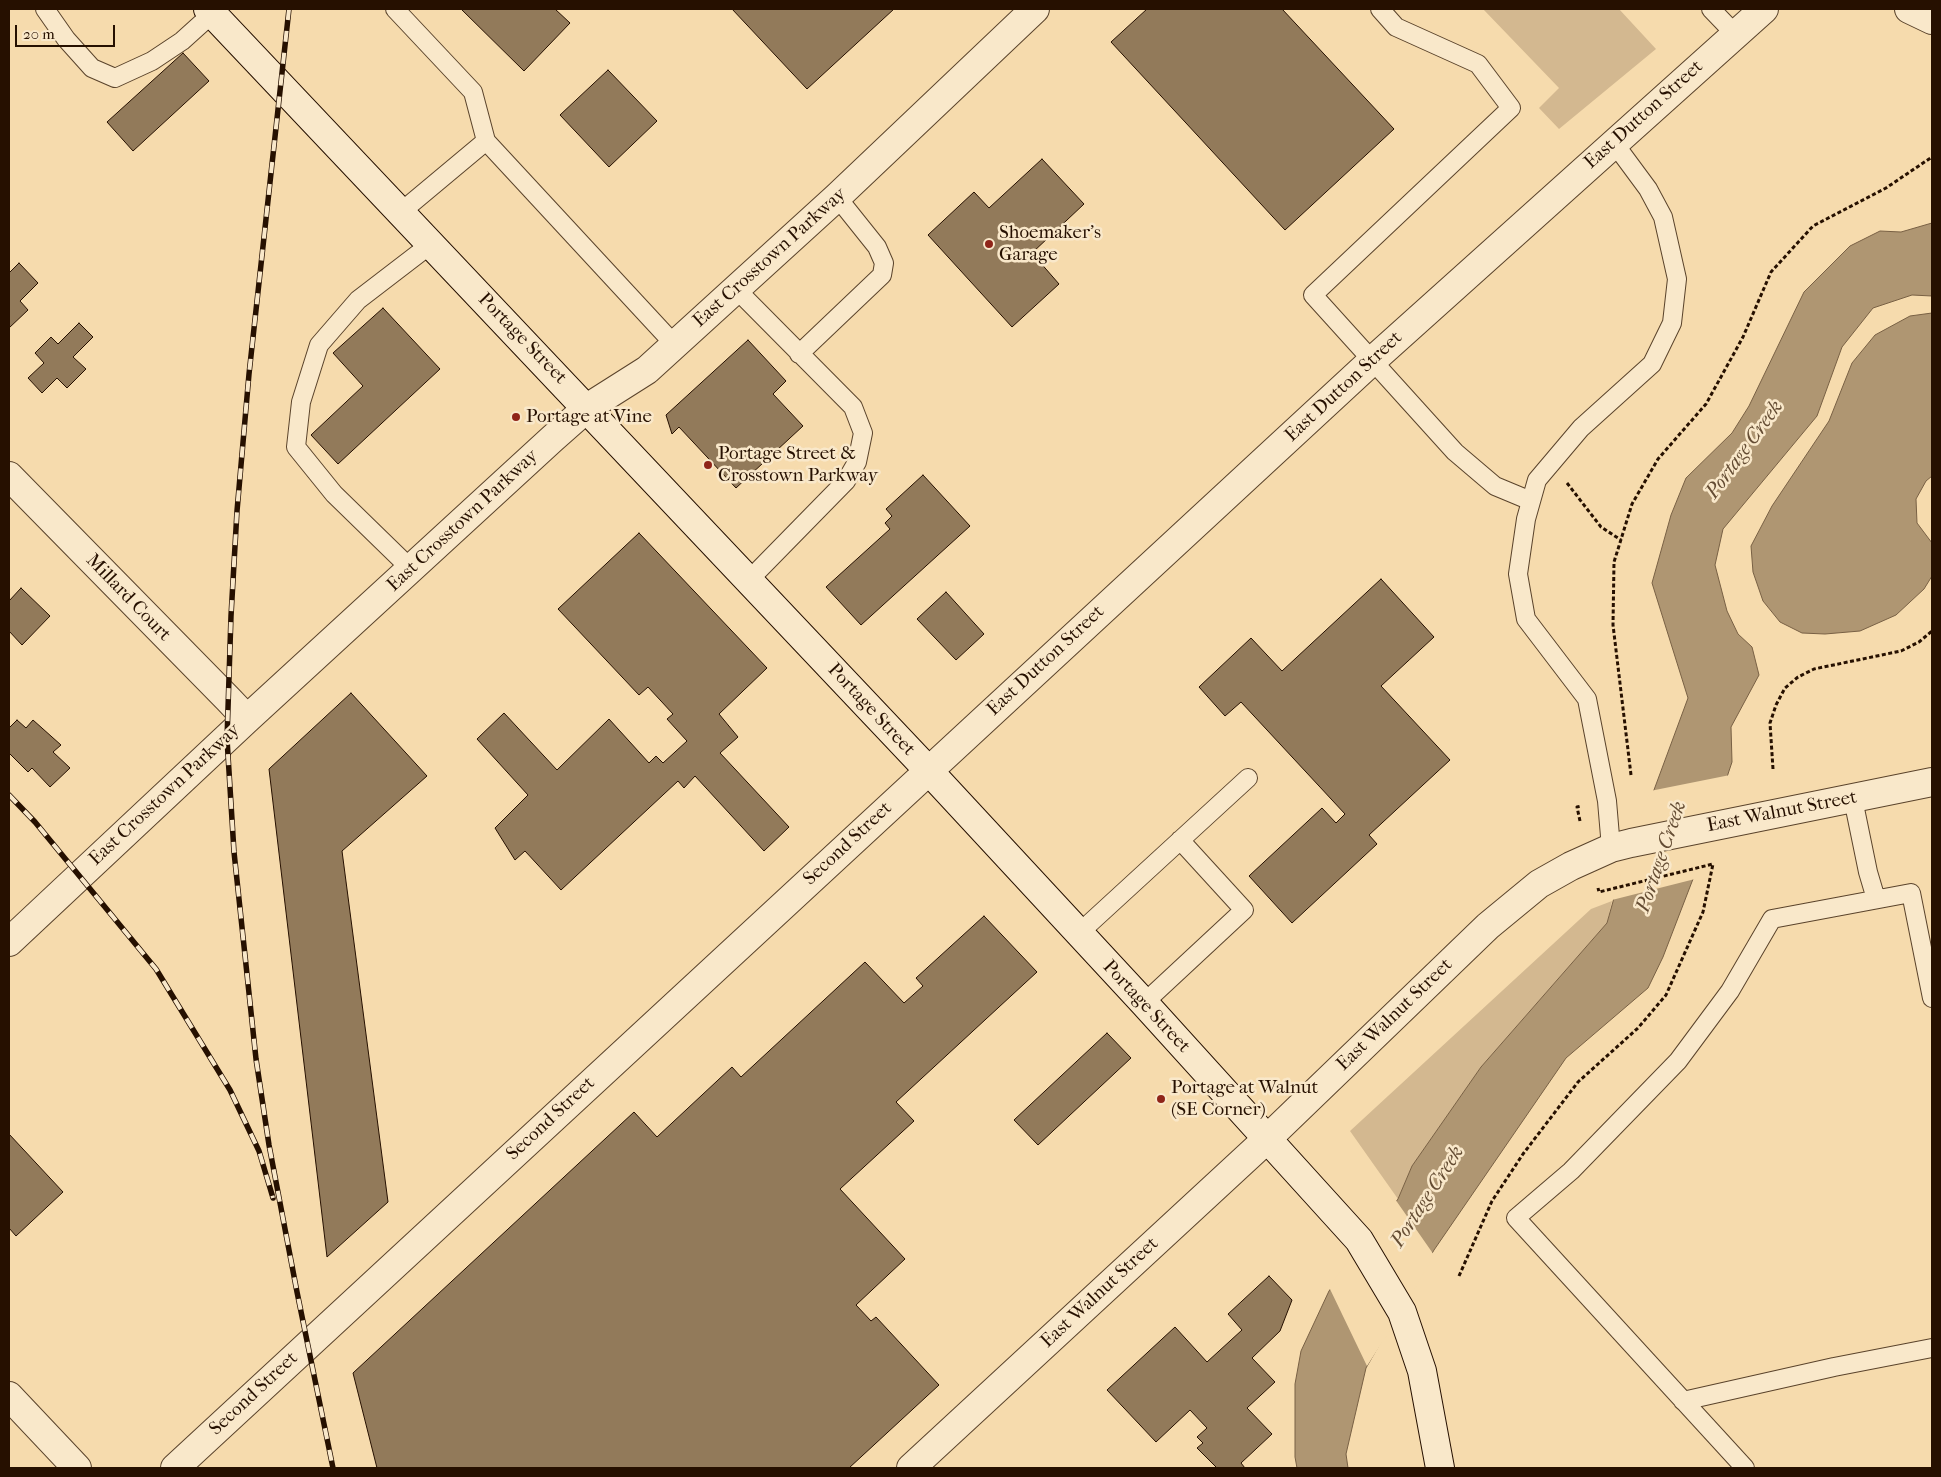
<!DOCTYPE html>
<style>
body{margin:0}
#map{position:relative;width:1941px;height:1477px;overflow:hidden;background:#f6dbad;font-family:"IM FELL French Canon",serif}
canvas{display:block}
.frame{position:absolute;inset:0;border:10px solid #261000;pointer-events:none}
.scale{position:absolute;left:15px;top:25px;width:100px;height:22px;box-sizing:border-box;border:2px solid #261000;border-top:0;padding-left:6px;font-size:15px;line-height:18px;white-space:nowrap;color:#261000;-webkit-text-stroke:4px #f9e8ca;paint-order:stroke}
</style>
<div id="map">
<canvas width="1941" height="1477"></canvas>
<div class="frame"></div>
<div class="scale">20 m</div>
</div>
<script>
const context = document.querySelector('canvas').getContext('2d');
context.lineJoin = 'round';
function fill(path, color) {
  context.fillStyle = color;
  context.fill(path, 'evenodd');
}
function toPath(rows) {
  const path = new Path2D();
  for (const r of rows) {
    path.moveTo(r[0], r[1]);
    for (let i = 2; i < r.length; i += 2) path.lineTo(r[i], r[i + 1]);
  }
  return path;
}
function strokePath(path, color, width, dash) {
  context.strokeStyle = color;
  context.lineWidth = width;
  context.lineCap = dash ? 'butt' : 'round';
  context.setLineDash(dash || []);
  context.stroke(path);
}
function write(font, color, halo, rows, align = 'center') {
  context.font = font + ' "IM FELL French Canon",serif';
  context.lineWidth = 5;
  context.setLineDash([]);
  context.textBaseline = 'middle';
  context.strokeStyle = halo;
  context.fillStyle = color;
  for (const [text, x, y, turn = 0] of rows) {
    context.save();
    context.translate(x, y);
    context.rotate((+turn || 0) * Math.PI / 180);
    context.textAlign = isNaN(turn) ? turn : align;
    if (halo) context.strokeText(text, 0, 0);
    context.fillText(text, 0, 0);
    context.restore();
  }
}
const green = toPath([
 [1483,9,1619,9,1656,49,1559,129,1539,108,1559,88],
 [1612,901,1607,923,1481,1067,1412,1166,1398,1199,1350,1131,1591,909]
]);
const water = toPath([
 [1932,223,1932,296,1912,295,1873,308,1842,347,1817,416,1723,529,1715,565,1727,611,1738,634,1752,647,1759,675,1731,727,1732,762,1693,879,1663,957,1648,988,1566,1058,1434,1250,1366,1368,1346,1454,1348,1468,1297,1468,1295,1457,1295,1384,1301,1351,1329,1291,1398,1199,1412,1166,1481,1067,1607,923,1614,898,1688,698,1652,583,1671,515,1686,478,1732,433,1749,406,1804,292,1850,246,1880,231,1901,232,1932,223],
 [1932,313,1932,476,1926,481,1916,499,1917,523,1932,543,1932,576,1924,589,1896,615,1860,631,1825,634,1802,633,1780,622,1763,601,1753,572,1751,546,1772,506,1829,421,1852,363,1875,335,1910,316,1932,313]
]);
const pier = toPath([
 [1730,775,1695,879,1612,900,1650,791],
 [1395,1199,1434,1255,1399,1316,1367,1366,1329,1287]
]);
const building = toPath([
 [461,9,555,9,570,23,524,71,461,9],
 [732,9,894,9,807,89,732,9],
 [1147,9,1282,9,1394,129,1285,230,1111,42,1147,9],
 [183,53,209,81,133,151,107,122,183,53],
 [608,70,657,121,609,167,560,115,608,70],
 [1042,159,1084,204,1032,253,1059,284,1012,327,928,235,974,192,989,208,1042,159],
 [19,263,38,283,20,301,28,310,9,328,9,273,19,263],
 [383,308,440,369,338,464,311,435,363,386,333,353,383,308],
 [79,323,93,337,73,357,86,369,67,388,57,378,42,393,28,378,44,363,35,353,51,337,58,344,79,323],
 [748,340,786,381,773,394,803,426,736,488,679,427,672,434,666,415,748,340],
 [923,475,970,526,861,625,826,587,890,529,885,523,892,516,886,509,923,475],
 [639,533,767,668,719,714,738,737,720,753,789,827,764,851,695,776,684,788,678,781,561,890,525,851,515,860,495,828,528,795,477,739,504,713,557,770,609,719,649,763,656,756,663,763,687,741,667,719,673,714,648,687,639,695,558,609,639,533],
 [1381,579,1434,637,1381,686,1450,760,1369,835,1377,844,1292,923,1249,876,1322,808,1336,823,1345,814,1241,702,1225,716,1199,687,1251,638,1282,671,1381,579],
 [21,588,50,616,22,645,9,631,9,601,21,588],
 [946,592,984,634,956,660,917,619,946,592],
 [351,693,427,776,342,851,388,1202,327,1257,269,769,351,693],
 [17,720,26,728,33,720,61,745,53,752,70,768,50,787,32,768,28,772,9,753,9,728,17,720],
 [984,916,1037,972,896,1102,914,1121,840,1189,905,1259,856,1305,871,1321,876,1317,939,1385,849,1468,377,1468,353,1373,634,1112,657,1137,732,1067,741,1077,865,962,904,1003,923,986,916,978,984,916],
 [1107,1033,1131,1058,1038,1145,1014,1120,1107,1033],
 [9,1134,63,1192,16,1236,9,1228,9,1134],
 [1269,1276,1292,1300,1280,1331,1252,1358,1275,1382,1247,1408,1272,1434,1241,1463,1245,1468,1217,1468,1197,1448,1203,1443,1197,1437,1207,1428,1190,1410,1156,1442,1107,1390,1175,1327,1207,1362,1242,1330,1228,1314,1269,1276]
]);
const path = toPath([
 [1567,483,1601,527,1621,540],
 [1773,769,1770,723,1776,705,1785,688,1798,677,1814,669,1901,651,1919,642,1932,631],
 [1631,775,1613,625,1614,562,1632,504,1658,459,1706,404,1743,337,1771,272,1813,226,1886,188,1932,157],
 [1580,821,1577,807,1581,806],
 [1459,1276,1492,1201,1523,1154,1578,1082,1638,1028,1666,995,1703,912,1713,864,1599,892,1598,888]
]);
const service = toPath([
 [45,9,66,39,92,68,115,78,152,61,182,41,213,13],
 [395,9,473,92,486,141,674,344],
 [1380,9,1396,27,1478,64,1511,108,1313,295,1455,452,1495,486,1531,501],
 [1711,9,1735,34],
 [401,212,486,141],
 [735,288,853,407,863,433,857,462,846,481,749,580],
 [799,354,882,275,884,263,877,247,837,197],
 [411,569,334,494,296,447,301,402,319,345,358,300,431,244],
 [1853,799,1868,872,1876,899],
 [1611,848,1607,801,1587,699,1526,619,1518,574,1526,519,1537,480,1581,428,1652,364,1672,323,1677,279,1663,217,1648,189,1614,143],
 [1078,934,1248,778],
 [1144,1003,1244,910,1180,840],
 [1683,1401,1834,1367,1932,1348],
 [1745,1468,1516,1218,1571,1171,1678,1061,1730,991,1772,919,1911,893,1932,998]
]);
const minor = toPath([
 [1909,9,1932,20],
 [9,476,228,699,247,719],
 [9,942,247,719,552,439,587,408,647,370,837,197,1035,9],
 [9,1396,77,1468],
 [175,1468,1373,360,1764,9],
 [911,1468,1267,1139,1488,926,1539,884,1571,866,1611,848,1631,843,1932,782]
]);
const secondary = toPath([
 [208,9,928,770,1144,1003,1359,1240,1402,1312,1422,1371,1440,1468]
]);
const rail = toPath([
 [289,9,249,374,237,511,231,616,227,739,234,852,256,1059,269,1145,297,1292,333,1468],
 [9,795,35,822,156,969,230,1090,259,1151,273,1198]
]);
const markers = [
 [989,244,5,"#8f2418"],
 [516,417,5,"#8f2418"],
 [708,465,5,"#8f2418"],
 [1161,1099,5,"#8f2418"]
];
const streetNames = [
 ["East Dutton Street",1644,115,-42],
 ["East Crosstown Parkway",770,258,-42],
 ["Portage Street",522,339,46],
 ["East Dutton Street",1344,387,-43],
 ["East Crosstown Parkway",463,521,-43],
 ["Millard Court",128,598,46],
 ["East Dutton Street",1046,661,-43],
 ["Portage Street",871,710,47],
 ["East Crosstown Parkway",165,795,-43],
 ["East Walnut Street",1782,812,-11],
 ["Second Street",848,844,-43],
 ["Portage Street",1146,1007,47],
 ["East Walnut Street",1395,1015,-44],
 ["Second Street",551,1119,-43],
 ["East Walnut Street",1100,1293,-43],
 ["Second Street",254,1394,-43]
];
const poiNames = [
 ["Shoemaker's",999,233],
 ["Garage",999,255],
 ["Portage at Vine",526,417],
 ["Portage Street &",718,454],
 ["Crosstown Parkway",718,476],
 ["Portage at Walnut",1171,1088],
 ["(SE Corner)",1171,1110]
];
const waterNames = [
 ["Portage Creek",1745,450,-54],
 ["Portage Creek",1662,857,-71],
 ["Portage Creek",1428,1197,-57]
];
fill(green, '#d3b890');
fill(water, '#af9672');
strokePath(water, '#786044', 1);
fill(pier, '#f6dbad');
fill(building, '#927a5a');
strokePath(building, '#261000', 1);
strokePath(service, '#5a432b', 20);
strokePath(minor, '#5a432b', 30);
strokePath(secondary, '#261000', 30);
strokePath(path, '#261000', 3, [4, 2.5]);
strokePath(service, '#f9e8ca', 18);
strokePath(minor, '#f9e8ca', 28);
strokePath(secondary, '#f9e8ca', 28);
strokePath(rail, '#261000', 5.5);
strokePath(rail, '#f9e8ca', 4, [11]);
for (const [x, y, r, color] of markers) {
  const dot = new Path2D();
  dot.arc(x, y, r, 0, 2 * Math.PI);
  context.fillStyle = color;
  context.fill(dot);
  strokePath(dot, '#f9e8ca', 2);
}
write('19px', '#261000', '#f9e8ca', streetNames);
write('19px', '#261000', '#f9e8ca', poiNames, 'left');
write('italic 20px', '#644c33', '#f9e8ca', waterNames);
</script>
